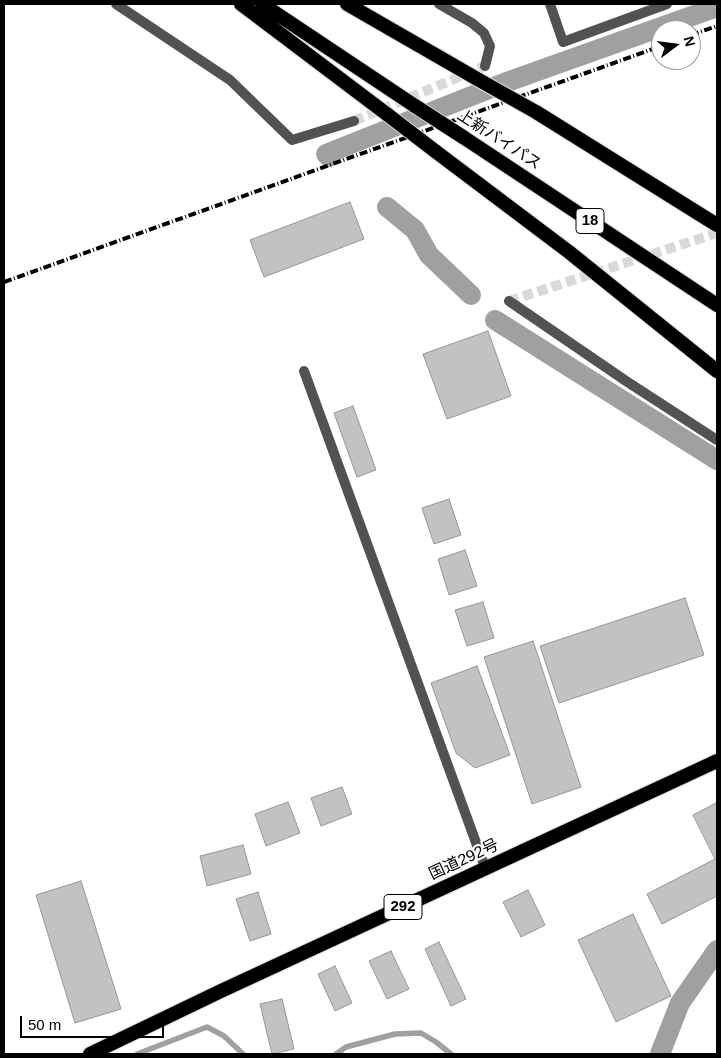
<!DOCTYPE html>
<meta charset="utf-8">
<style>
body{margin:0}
#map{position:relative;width:721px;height:1058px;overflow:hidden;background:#fff;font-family:Helvetica,sans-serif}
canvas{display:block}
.frame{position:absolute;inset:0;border:5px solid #000;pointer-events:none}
.north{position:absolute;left:651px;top:20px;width:50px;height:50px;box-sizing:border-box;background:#fff;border:1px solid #999;border-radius:50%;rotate:75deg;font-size:14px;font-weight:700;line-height:20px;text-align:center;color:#000}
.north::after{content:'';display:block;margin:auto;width:18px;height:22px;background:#000;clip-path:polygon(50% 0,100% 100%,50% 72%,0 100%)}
.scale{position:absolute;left:20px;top:1016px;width:144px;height:22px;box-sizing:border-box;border:2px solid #000;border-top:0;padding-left:6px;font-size:15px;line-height:18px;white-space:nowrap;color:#000;-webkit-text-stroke:4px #fff;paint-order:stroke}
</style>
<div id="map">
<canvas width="721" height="1058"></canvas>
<div class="frame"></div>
<div class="north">N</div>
<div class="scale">50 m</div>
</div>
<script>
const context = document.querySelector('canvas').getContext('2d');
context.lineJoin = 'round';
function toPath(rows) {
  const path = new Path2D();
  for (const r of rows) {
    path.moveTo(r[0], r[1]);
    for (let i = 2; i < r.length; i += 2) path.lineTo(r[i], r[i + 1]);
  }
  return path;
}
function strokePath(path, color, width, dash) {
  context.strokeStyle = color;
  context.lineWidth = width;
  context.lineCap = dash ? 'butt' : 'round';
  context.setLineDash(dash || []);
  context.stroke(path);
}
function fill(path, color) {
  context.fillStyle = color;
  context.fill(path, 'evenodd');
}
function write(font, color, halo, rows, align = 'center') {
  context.font = font + ' Helvetica,"Noto Sans JP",sans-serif';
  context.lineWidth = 4.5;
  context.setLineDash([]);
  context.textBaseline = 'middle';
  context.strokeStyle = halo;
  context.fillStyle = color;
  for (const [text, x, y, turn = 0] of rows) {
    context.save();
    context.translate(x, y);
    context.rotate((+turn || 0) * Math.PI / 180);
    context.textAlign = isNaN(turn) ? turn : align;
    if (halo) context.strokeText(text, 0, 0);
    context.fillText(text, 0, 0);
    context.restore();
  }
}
const stream = toPath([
 [137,1054,207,1027,224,1036,243,1054],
 [336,1054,346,1047,395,1034,421,1033,436,1042,451,1054]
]);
const canal = toPath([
 [329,157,326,154,504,83,717,7],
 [387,207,415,230,429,255,471,295],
 [495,320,717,460],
 [660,1054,680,1003,717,950]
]);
const building = toPath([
 [350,202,364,239,264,277,250,240,350,202],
 [488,331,511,396,447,419,423,354,488,331],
 [353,406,376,470,357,477,334,413,353,406],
 [449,499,461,535,434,544,422,508,449,499],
 [465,550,477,586,449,595,438,559,465,550],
 [685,598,704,655,559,703,540,646,685,598],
 [483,602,494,638,467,646,455,610,483,602],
 [533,641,581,787,532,804,484,657,533,641],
 [477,666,510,755,475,768,456,753,431,683,477,666],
 [342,787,352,814,321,826,311,798,342,787],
 [288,802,300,833,266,846,255,814,288,802],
 [716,803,717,806,717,896,662,924,647,894,715,859,693,815,716,803],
 [243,845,251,874,207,886,200,856,243,845],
 [81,881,121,1009,75,1023,36,895,81,881],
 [528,890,545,925,521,937,503,902,528,890],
 [258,892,271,934,250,941,236,899,258,892],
 [633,914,671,996,616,1022,578,940,633,914],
 [439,942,466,999,451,1006,425,949,439,942],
 [391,951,409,989,387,999,369,961,391,951],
 [335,966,352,1003,335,1011,318,974,335,966],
 [282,999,294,1049,272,1054,260,1004,282,999]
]);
const minorTunnel = toPath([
 [354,121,485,66],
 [509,301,717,233]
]);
const minor = toPath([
 [116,4,230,80,292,140,354,121],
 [439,4,472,23,484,33,490,46,485,66],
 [550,4,563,42,667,4],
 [509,301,626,381,717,440],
 [304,371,486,870]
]);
const trunk = toPath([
 [241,4,388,115],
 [262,4,415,106],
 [347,4,479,80],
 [536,112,717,225],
 [463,137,717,305],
 [435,151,569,252,717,371],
 [90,1054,221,991,717,761]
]);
const rail = toPath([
 [691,35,717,26],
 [4,282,661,46]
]);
const trunkBridge = toPath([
 [479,80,536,112],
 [415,106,463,137],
 [388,115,435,151]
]);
const shields = [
 [590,221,28],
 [403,907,38]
];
const shieldNames = [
 ["18",590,221],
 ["292",403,907]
];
const streetNames = [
 ["上新バイパス",499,140,33],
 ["国道292号",464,860,-25]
];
strokePath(stream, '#a0a0a0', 5.5);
strokePath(canal, '#a0a0a0', 20);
fill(building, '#c2c2c2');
strokePath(building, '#969696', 1);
strokePath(minorTunnel, '#d9d9d9', 10, [10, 5]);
strokePath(trunk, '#dbdbdb', 16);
strokePath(minor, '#525252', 10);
strokePath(trunk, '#000', 14);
strokePath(rail, '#000', 4, [8, 2.5, 1, 2.5]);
strokePath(trunkBridge, '#dbdbdb', 16, []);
strokePath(trunkBridge, '#000', 14);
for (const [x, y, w] of shields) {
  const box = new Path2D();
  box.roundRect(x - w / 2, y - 12.5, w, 25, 4);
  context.fillStyle = '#fff';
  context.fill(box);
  strokePath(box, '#000', 1);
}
write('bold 15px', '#000', null, shieldNames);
write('16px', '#000', '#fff', streetNames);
</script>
